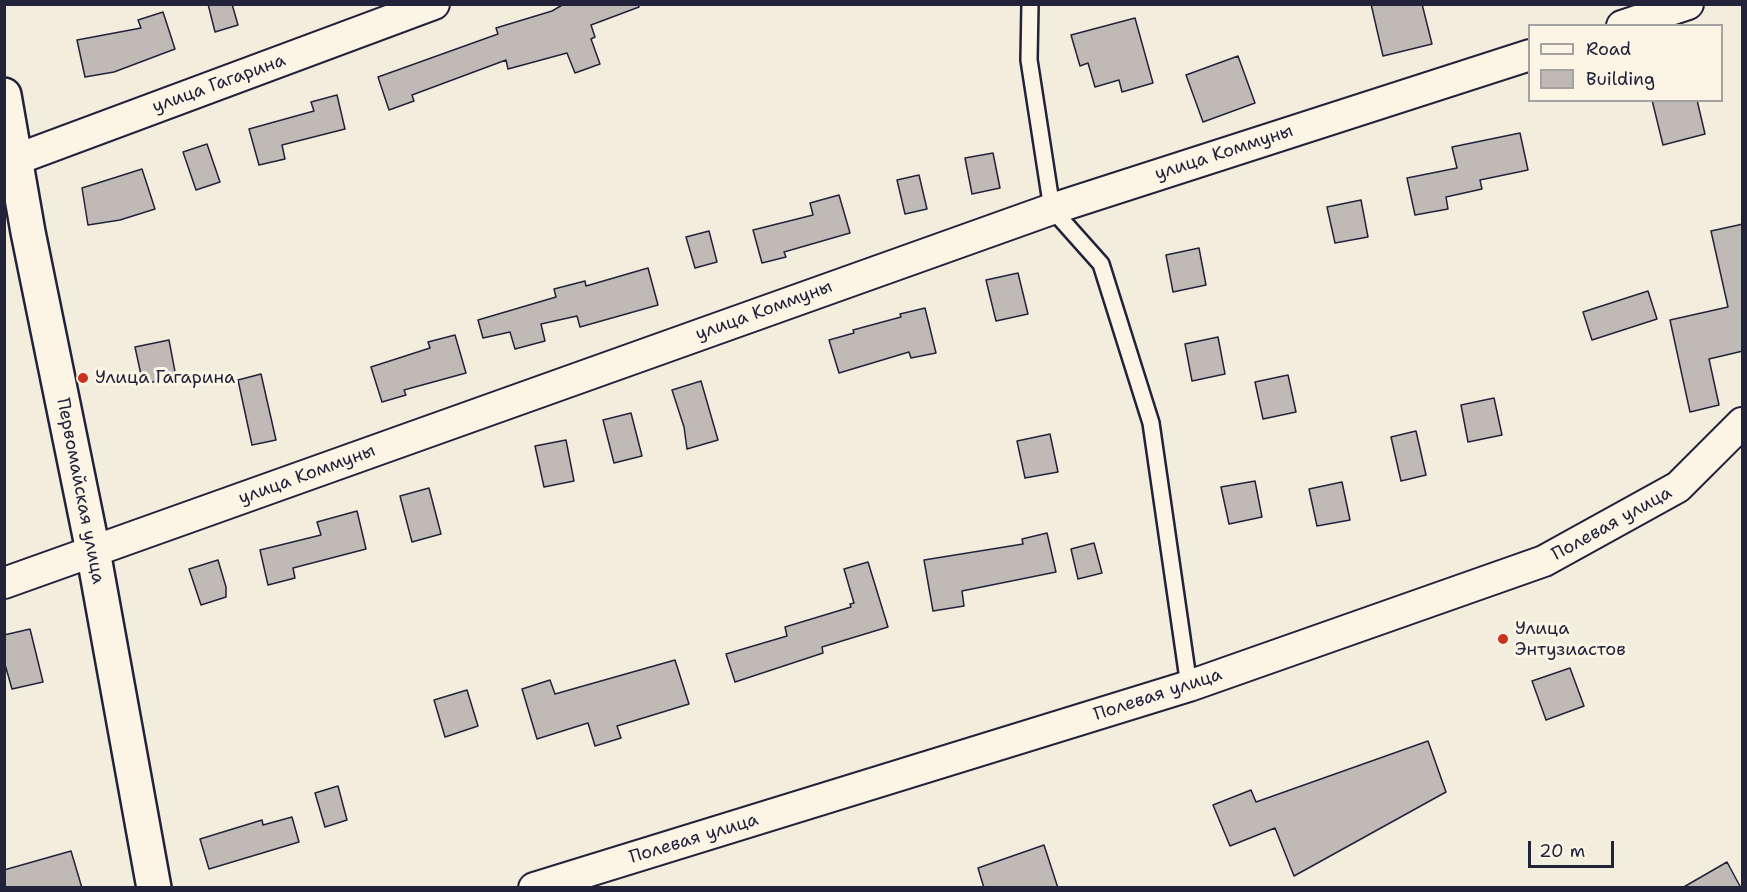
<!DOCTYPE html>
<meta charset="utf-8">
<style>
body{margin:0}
#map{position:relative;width:1747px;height:892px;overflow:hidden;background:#f3edde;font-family:"Shantell Sans",sans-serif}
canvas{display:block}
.frame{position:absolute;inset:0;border:6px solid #22223b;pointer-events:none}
.legend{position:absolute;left:1528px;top:24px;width:195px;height:78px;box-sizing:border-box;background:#fcf5e5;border:2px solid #a5a1a1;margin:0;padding:8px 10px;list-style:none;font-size:18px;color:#22223b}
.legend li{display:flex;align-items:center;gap:12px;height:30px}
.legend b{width:30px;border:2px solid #a5a1a1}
.scale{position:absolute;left:1528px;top:841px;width:86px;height:27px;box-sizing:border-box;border:3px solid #22223b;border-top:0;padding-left:8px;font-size:18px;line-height:21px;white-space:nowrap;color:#22223b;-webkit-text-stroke:4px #fcf5e5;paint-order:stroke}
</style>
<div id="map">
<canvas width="1747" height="892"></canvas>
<div class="frame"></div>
<ul class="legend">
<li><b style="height:8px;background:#fcf5e5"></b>Road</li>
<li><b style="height:16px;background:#bfbab6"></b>Building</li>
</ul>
<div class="scale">20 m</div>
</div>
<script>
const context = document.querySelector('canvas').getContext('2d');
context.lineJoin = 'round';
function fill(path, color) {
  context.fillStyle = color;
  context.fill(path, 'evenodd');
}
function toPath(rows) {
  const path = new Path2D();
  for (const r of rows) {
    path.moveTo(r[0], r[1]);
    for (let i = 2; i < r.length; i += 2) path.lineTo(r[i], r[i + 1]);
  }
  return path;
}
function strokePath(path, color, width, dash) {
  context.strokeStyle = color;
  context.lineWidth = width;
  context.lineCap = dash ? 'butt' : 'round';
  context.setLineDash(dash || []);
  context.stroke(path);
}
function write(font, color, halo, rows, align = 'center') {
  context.font = font + ' "Shantell Sans",sans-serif';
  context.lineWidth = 6;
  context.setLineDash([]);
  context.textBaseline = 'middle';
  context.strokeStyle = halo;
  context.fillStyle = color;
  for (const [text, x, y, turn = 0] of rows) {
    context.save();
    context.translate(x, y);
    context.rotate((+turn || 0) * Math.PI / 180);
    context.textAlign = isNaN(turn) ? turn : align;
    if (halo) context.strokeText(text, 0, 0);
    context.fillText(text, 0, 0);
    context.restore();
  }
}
const building = toPath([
 [208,4,232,4,238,25,215,32,208,4],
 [564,4,638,4,639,7,591,25,595,37,591,39,600,64,575,73,567,53,508,69,506,60,412,95,414,101,389,110,378,77,498,34,496,28,552,11,564,4],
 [1371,4,1422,4,1432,44,1383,56,1371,4],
 [163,12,175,49,114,72,85,77,77,40,141,28,138,20,163,12],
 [1135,18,1153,83,1122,92,1119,80,1095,87,1088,63,1080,66,1071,35,1135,18],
 [1238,56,1255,103,1203,122,1186,75,1238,56],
 [337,95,345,129,282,145,285,159,259,165,249,129,314,111,311,102,337,95],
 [1652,100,1697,100,1705,134,1663,145,1652,100],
 [1520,133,1528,170,1480,180,1482,189,1446,197,1448,209,1415,215,1407,178,1457,168,1452,147,1520,133],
 [207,144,220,182,196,190,183,152,207,144],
 [993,153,1000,188,972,194,965,158,993,153],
 [142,169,155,209,120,220,88,225,82,188,142,169],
 [919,175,927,209,905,214,897,180,919,175],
 [839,195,850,233,784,252,786,257,762,263,753,230,813,215,810,203,839,195],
 [1361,200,1368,237,1335,243,1327,207,1361,200],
 [1743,224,1743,351,1709,359,1719,405,1690,412,1670,320,1728,307,1711,231,1743,224],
 [709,231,717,262,695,268,686,237,709,231],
 [1199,248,1206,285,1173,292,1166,255,1199,248],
 [648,268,658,305,580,327,577,316,541,324,545,341,515,349,510,332,483,338,478,320,556,297,554,289,585,281,586,286,648,268],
 [1018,273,1028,314,996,321,986,280,1018,273],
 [1648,291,1657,319,1592,340,1583,312,1648,291],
 [925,308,936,353,911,358,909,352,839,373,829,340,854,333,853,330,901,317,900,314,925,308],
 [455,335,466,373,404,390,406,395,382,402,371,367,430,348,428,342,455,335],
 [1218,337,1225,374,1192,381,1185,344,1218,337],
 [169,340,176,377,143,384,135,347,169,340],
 [261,374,276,440,252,445,238,380,261,374],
 [1288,375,1296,412,1263,419,1255,382,1288,375],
 [701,381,718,440,687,449,684,427,672,390,701,381],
 [1494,398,1502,435,1468,442,1461,405,1494,398],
 [631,413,642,456,614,463,603,420,631,413],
 [1416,431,1426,475,1401,481,1391,437,1416,431],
 [1050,434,1058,472,1025,478,1017,441,1050,434],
 [566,440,574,481,544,487,535,446,566,440],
 [1255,481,1262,517,1229,524,1221,487,1255,481],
 [1342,482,1350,520,1317,526,1309,489,1342,482],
 [429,488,441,534,412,542,400,496,429,488],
 [357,511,366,549,293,568,295,578,268,585,260,550,321,535,317,522,357,511],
 [1047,533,1056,572,962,591,964,606,933,611,924,560,1023,544,1022,539,1047,533],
 [1094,543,1102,573,1078,579,1071,549,1094,543],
 [218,560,226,587,226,597,201,605,189,569,218,560],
 [868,562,888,627,822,647,823,653,735,682,726,654,787,636,785,627,851,607,850,604,854,603,844,569,868,562],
 [30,629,43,682,12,689,4,661,4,635,30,629],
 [675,660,689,704,617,726,621,738,595,746,588,723,537,739,522,689,550,680,555,694,675,660],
 [1570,668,1584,706,1546,720,1532,681,1570,668],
 [467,690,478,726,445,737,434,700,467,690],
 [1428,741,1446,792,1294,876,1275,828,1230,846,1213,805,1251,790,1256,802,1428,741],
 [338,786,347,820,325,827,315,793,338,786],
 [292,817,299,842,209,869,200,839,262,820,263,825,292,817],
 [1044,845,1058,888,984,888,978,868,1044,845],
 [71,851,82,888,4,888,4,870,71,851],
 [1727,862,1741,888,1682,888,1727,862]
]);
const lane = toPath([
 [1030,4,1029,60,1052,209,1101,264,1151,423,1189,686]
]);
const street = toPath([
 [1622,26,1688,4],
 [4,164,434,4],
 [4,583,1052,209,1530,55],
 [534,888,1189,686,1544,561,1678,487,1742,423]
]);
const secondary = toPath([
 [4,95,28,232,93,551,154,888]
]);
const markers = [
 [83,378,6,"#c8321e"],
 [1503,639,6,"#c8321e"]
];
const streetNames = [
 ["улица Гагарина",219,84,-20],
 ["улица Коммуны",1224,153,-18],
 ["улица Коммуны",764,311,-20],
 ["улица Коммуны",307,475,-20],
 ["Первомайская улица",80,491,79],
 ["Полевая улица",1612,524,-29],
 ["Полевая улица",1158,695,-18],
 ["Полевая улица",694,839,-17]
];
const poiNames = [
 ["Улица Гагарина",95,378],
 ["Улица",1515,629],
 ["Энтузиастов",1515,650]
];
fill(building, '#bfbab6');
strokePath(building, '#22223b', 1.5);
strokePath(lane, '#22223b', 20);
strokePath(street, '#22223b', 34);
strokePath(secondary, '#22223b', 38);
strokePath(lane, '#fcf5e5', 15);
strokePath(street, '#fcf5e5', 30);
strokePath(secondary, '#fcf5e5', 33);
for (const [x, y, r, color] of markers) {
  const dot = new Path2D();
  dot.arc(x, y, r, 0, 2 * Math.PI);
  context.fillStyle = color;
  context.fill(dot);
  strokePath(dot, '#fcf5e5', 2);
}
write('18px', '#22223b', '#fcf5e5', streetNames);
write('18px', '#22223b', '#fcf5e5', poiNames, 'left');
</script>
